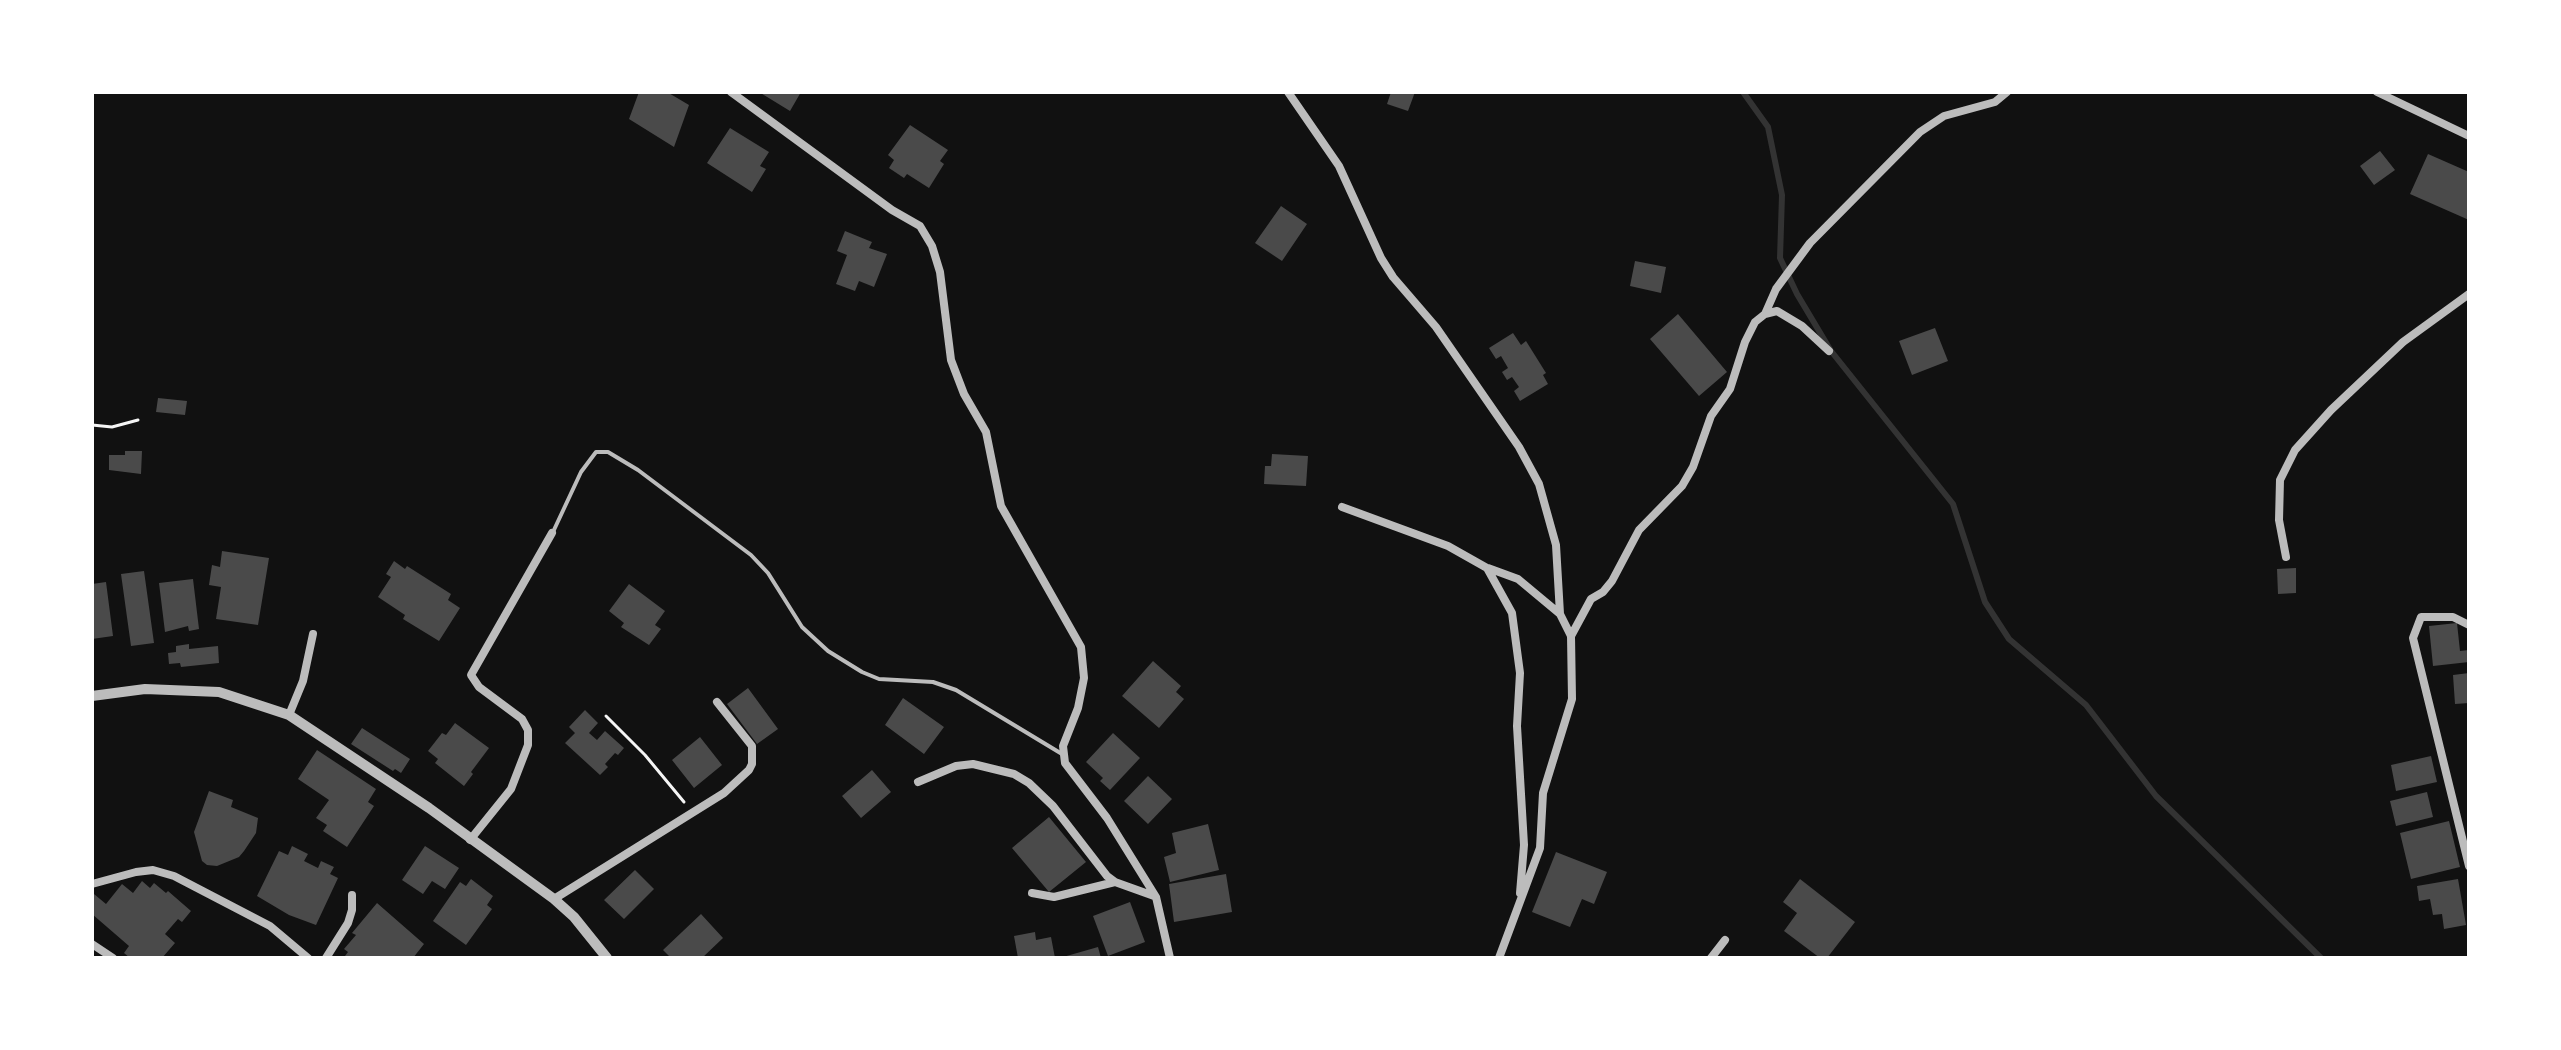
<!DOCTYPE html>
<style>
body{margin:0}
#map{position:relative;width:2561px;height:1050px;overflow:hidden;background:#111;font-family:"Fira Sans Condensed",sans-serif}
canvas{display:block}
.frame{position:absolute;inset:0;border:94px solid #fff;pointer-events:none}
</style>
<div id="map">
<canvas width="2561" height="1050"></canvas>
<div class="frame"></div>
</div>
<script>
const context = document.querySelector('canvas').getContext('2d');
context.lineJoin = 'round';
function toPath(rows) {
  const path = new Path2D();
  for (const r of rows) {
    path.moveTo(r[0], r[1]);
    for (let i = 2; i < r.length; i += 2) path.lineTo(r[i], r[i + 1]);
  }
  return path;
}
function strokePath(path, color, width, dash) {
  context.strokeStyle = color;
  context.lineWidth = width;
  context.lineCap = dash ? 'butt' : 'round';
  context.setLineDash(dash || []);
  context.stroke(path);
}
function fill(path, color) {
  context.fillStyle = color;
  context.fill(path, 'evenodd');
}
const stream = toPath([
 [1743,92,1768,127,1782,195,1780,258,1797,294,1831,351,1953,504,1985,602,2009,639,2086,705,2156,796,2321,958]
]);
const building = toPath([
 [639,92,667,92,689,105,674,147,629,119],
 [759,92,801,92,790,111],
 [1391,92,1415,92,1408,111,1387,104],
 [910,125,948,150,940,161,944,164,929,188,907,174,904,178,889,168,894,160,888,155],
 [730,128,769,152,760,166,766,169,752,192,707,163],
 [2380,151,2395,170,2374,185,2360,166],
 [2428,154,2469,172,2469,220,2410,194],
 [1281,206,1307,224,1282,261,1255,243],
 [845,231,872,242,869,248,887,254,874,287,859,281,855,291,836,284,847,255,837,251],
 [1635,261,1666,267,1661,293,1630,286],
 [1678,314,1727,372,1699,396,1650,339],
 [1935,328,1948,361,1912,375,1899,341],
 [1513,333,1521,345,1526,341,1546,373,1543,375,1548,384,1520,401,1514,391,1519,387,1512,377,1507,380,1502,372,1508,368,1501,356,1496,359,1489,348],
 [158,398,187,401,185,415,156,412],
 [125,451,142,451,141,474,109,470,109,455,125,455],
 [1272,454,1308,456,1306,486,1264,484,1265,466,1271,466],
 [222,551,269,558,258,625,216,619,221,587,209,585,212,565,220,567],
 [394,561,405,569,407,566,451,594,448,600,460,608,439,641,403,619,405,615,378,597,391,577,386,574],
 [2296,568,2296,593,2278,594,2277,569],
 [144,571,154,643,131,646,121,574],
 [193,579,199,629,189,631,188,626,165,632,159,583],
 [106,582,113,636,92,639,92,584],
 [629,584,665,611,655,625,661,629,649,645,621,627,624,623,609,611],
 [2457,623,2460,651,2469,650,2469,662,2433,666,2429,626],
 [189,644,189,649,218,646,219,663,181,667,180,663,169,664,168,653,176,652,176,646],
 [1153,661,1181,686,1176,692,1184,699,1159,728,1122,696],
 [2469,673,2469,703,2455,704,2453,675],
 [748,688,778,729,757,744,727,704],
 [903,698,944,727,924,754,885,725],
 [585,710,598,723,589,733,597,740,605,731,624,748,618,755,615,753,605,764,608,767,600,775,565,743,575,733,569,727],
 [455,723,489,748,471,772,473,774,464,786,435,763,438,759,428,751,442,733,446,735],
 [362,728,410,759,401,773,395,769,393,771,351,744],
 [1113,733,1140,758,1110,790,1100,781,1103,778,1086,762],
 [700,737,722,765,694,788,672,760],
 [317,750,376,789,368,802,374,806,347,847,323,831,327,825,316,818,329,800,298,779],
 [2431,756,2437,782,2396,791,2391,765],
 [872,770,891,792,861,818,842,796],
 [1148,776,1172,799,1148,824,1124,801],
 [209,791,233,800,231,807,258,818,256,833,244,851,239,857,217,866,207,865,202,861,194,832],
 [2427,792,2433,817,2396,826,2390,801],
 [1049,817,1086,862,1049,892,1012,848],
 [2449,821,2460,867,2411,879,2400,833],
 [1208,824,1219,870,1170,882,1164,857,1176,853,1172,833],
 [292,846,308,854,304,861,318,868,321,861,334,867,330,874,338,878,316,925,289,915,257,896,279,851,288,855],
 [425,846,459,868,445,889,432,881,423,894,402,880],
 [1556,852,1607,872,1594,904,1582,899,1570,927,1532,912],
 [635,870,654,889,624,919,604,900],
 [1226,874,1232,912,1174,922,1169,884],
 [471,879,493,896,487,905,492,909,466,945,433,921,460,882,466,886],
 [1800,879,1855,922,1827,958,1820,958,1784,931,1797,913,1783,902],
 [2458,879,2466,925,2444,929,2442,914,2433,915,2430,899,2419,901,2417,886],
 [142,881,150,888,154,883,166,893,168,891,191,911,182,922,178,919,165,934,175,943,162,958,130,958,124,953,129,946,92,914,94,894,106,904,122,884,133,893],
 [1130,902,1145,942,1108,956,1093,916],
 [377,903,424,944,413,958,345,956,348,952,344,949,356,935,352,933],
 [701,914,723,938,702,958,671,958,663,950],
 [1035,932,1036,940,1051,937,1055,958,1018,958,1014,936],
 [1098,947,1101,958,1063,958,1063,957]
]);
const path = toPath([
 [92,425,112,427,138,420],
 [92,466,92,465],
 [606,716,645,755,684,802]
]);
const service = toPath([
 [553,532,581,472,596,452,608,452,638,470,751,555,768,573,802,627,828,651,862,672,879,679,933,682,956,690,1062,754]
]);
const minor = toPath([
 [731,92,892,210,920,226,932,246,940,272,951,360,964,394,986,432,1001,506,1081,647,1084,678,1078,708,1063,746,1065,763,1107,818,1156,897,1170,958],
 [1288,92,1339,166,1381,258,1393,277,1436,327,1519,447,1539,484,1556,545,1560,614,1571,636,1572,699,1543,793,1540,848,1499,958],
 [2377,92,2469,136],
 [1765,314,1776,289,1810,243,1920,132,1944,116,1995,102,2007,92],
 [1342,507,1448,546,1487,568,1512,613,1520,673,1517,726,1524,845,1520,893],
 [2286,557,2279,520,2280,480,2295,450,2331,410,2403,342,2469,294],
 [1488,568,1518,579,1560,614],
 [2469,625,2453,617,2421,617,2413,638,2469,866],
 [1571,636,1591,599,1603,592,1612,581,1639,530,1682,486,1693,467,1711,416,1730,389,1745,342,1755,322,1765,314,1777,311,1802,326,1829,351],
 [289,715,303,681,313,634],
 [918,782,956,766,973,764,1014,774,1029,783,1053,806,1107,876,1115,882,1154,896],
 [470,840,511,789,528,745,528,730,522,719,479,687,471,675,552,533],
 [92,884,136,872,153,870,174,876,270,926,308,958],
 [1032,893,1054,897,1115,882],
 [554,899,724,793,749,770,752,764,752,746,717,702],
 [92,944,113,958],
 [326,958,348,923,352,910,352,895],
 [1711,958,1725,940]
]);
const tertiary = toPath([
 [92,696,145,689,219,692,289,715,429,808,554,899,574,917,607,958]
]);
strokePath(stream, '#333', 6);
fill(building, '#4a4a4a');
strokePath(path, '#f5f5f5', 3);
strokePath(service, '#bcbcbc', 4);
strokePath(minor, '#bcbcbc', 8);
strokePath(tertiary, '#bcbcbc', 10);
</script>
